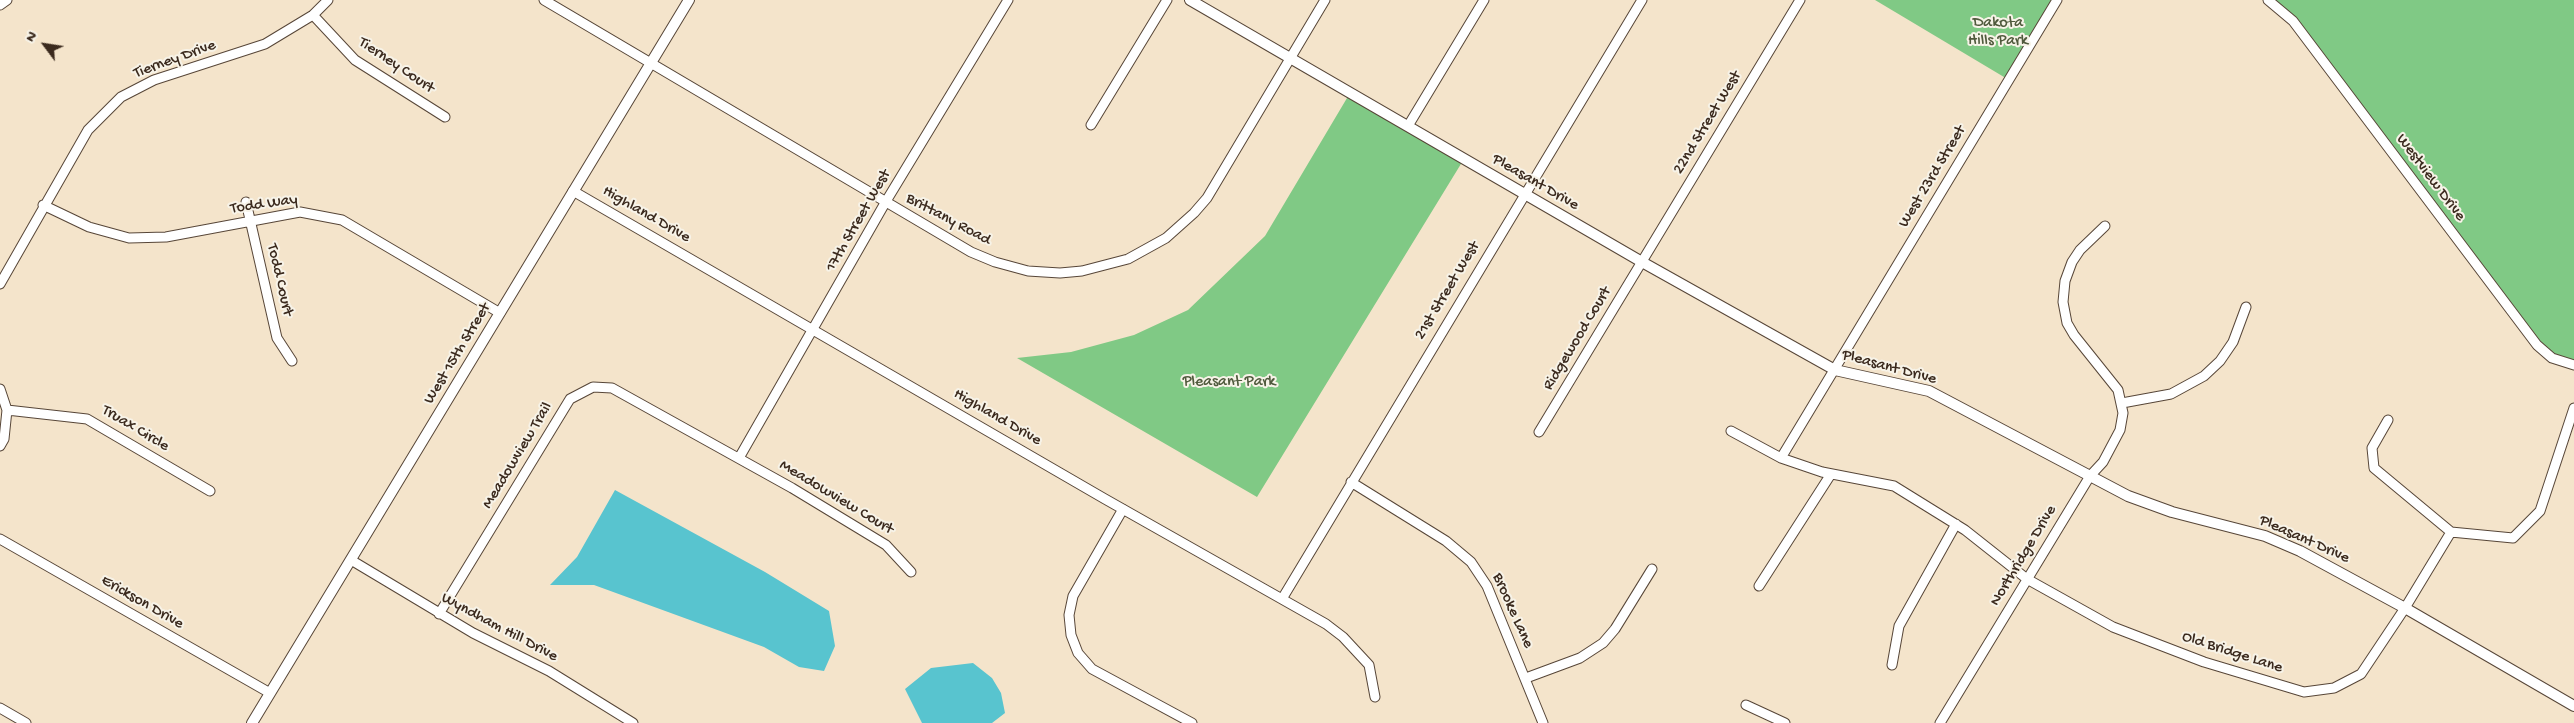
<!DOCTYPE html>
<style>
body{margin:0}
#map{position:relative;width:2574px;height:723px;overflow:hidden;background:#f4e4cb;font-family:"Gochi Hand",sans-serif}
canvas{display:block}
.north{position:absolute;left:20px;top:20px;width:50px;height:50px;-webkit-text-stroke:4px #f7f3e8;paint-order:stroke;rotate:301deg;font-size:14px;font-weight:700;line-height:20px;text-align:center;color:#3b2a1e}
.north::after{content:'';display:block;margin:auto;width:18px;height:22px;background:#3b2a1e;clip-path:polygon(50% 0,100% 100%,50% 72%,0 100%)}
</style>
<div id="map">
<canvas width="2574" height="723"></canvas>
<div class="north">N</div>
</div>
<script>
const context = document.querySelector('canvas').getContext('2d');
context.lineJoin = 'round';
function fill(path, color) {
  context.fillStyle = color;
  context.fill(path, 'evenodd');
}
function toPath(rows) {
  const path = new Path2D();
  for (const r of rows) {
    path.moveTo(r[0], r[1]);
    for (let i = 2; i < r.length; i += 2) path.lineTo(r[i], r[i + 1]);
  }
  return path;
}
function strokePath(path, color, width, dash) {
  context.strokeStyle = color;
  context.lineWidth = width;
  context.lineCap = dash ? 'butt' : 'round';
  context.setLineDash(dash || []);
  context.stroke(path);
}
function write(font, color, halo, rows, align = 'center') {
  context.font = font + ' "Gochi Hand",sans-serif';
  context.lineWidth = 4;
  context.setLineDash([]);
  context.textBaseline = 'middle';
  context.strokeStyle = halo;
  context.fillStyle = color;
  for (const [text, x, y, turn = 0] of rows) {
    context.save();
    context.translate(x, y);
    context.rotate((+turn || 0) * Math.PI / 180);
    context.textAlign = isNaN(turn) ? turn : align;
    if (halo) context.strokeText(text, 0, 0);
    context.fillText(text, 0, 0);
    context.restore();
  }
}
const green = toPath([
 [1875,0,2057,0,2009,80],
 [2268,0,2574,0,2574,365,2537,345,2293,21],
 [1350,93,1464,159,1257,497,1017,358,1071,352,1134,335,1188,310,1265,236]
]);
const water = toPath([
 [615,490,765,572,829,611,835,646,824,671,799,667,764,647,594,585,550,585,577,557],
 [973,663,992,678,1001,693,1005,713,992,723,922,723,905,689,931,668]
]);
const minor = toPath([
 [544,0,971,252,995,262,1028,271,1060,273,1082,271,1128,259,1166,238,1194,213,1207,198,1325,0],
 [2057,0,1781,458,1822,472,1894,486,1965,530,2027,579,2113,627,2204,662,2304,692,2334,688,2361,674,2405,608,2451,532,2513,538,2540,511,2574,408],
 [2268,0,2293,21,2537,345,2552,358,2574,365],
 [0,5,7,0],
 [313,15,355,60,445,117],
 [1091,125,1167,0],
 [1408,126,1484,0],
 [573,191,1105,499,1326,624,1343,637,1369,665,1375,697],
 [246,202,277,338,292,361],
 [43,205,89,227,129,238,166,237,300,212,342,220,500,313],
 [0,284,88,130,121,97,154,80,265,44,313,15,328,0],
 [0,389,7,410,4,439,0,446],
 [2122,403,2171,394,2204,376,2220,361,2233,342,2246,307],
 [7,410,87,419,210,491],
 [2388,420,2372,448,2374,468,2451,532],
 [1731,431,1781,458],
 [1539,432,1800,0],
 [739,458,885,203,1008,0],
 [1351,482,1446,541,1471,562,1487,586,1543,723],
 [1123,509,1073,596,1069,615,1071,635,1078,653,1092,669,1192,723],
 [0,539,270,693],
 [351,560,473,633,549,671,633,723],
 [1759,586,1831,474],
 [1282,599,1642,0],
 [439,614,570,399,593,387,612,388,792,488,886,545,911,572],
 [1892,665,1899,626,1956,524],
 [1526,678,1580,658,1603,643,1615,629,1652,569],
 [1746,705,1785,723],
 [0,708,26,723],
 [1940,723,2090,476,2103,462,2120,430,2123,413,2118,390,2074,335,2067,323,2063,302,2065,281,2072,262,2080,250,2105,226]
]);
const tertiary = toPath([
 [1190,0,1642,262,1835,370,1929,391,2128,496,2172,512,2265,536,2300,551,2405,608,2574,706],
 [252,723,689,0]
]);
const parkNames = [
 ["Dakota",1998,24],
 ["Hills Park",1998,42],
 ["Pleasant Park",1229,383]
];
const streetNames = [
 ["Tierney Drive",175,60,-20],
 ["Tierney Court",396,66,34],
 ["22nd Street West",1708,123,-59],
 ["West 23rd Street",1933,177,-59],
 ["Westview Drive",2430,178,53],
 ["Pleasant Drive",1535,183,30],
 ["Todd Way",264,205,-8],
 ["Highland Drive",646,215,30],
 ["Brittany Road",948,220,28],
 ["17th Street West",859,221,-60],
 ["Todd Court",279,280,77],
 ["21st Street West",1448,291,-59],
 ["Ridgewood Court",1578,339,-59],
 ["West 15th Street",458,354,-59],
 ["Pleasant Drive",1889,368,15],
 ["Highland Drive",997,418,30],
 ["Truax Circle",135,429,31],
 ["Meadowview Trail",518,456,-59],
 ["Meadowview Court",836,498,31],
 ["Pleasant Drive",2304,540,24],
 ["Northridge Drive",2024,556,-59],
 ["Erickson Drive",142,603,30],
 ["Brooke Lane",1512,611,66],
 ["Wyndham Hill Drive",499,628,28],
 ["Old Bridge Lane",2232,653,18]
];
fill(green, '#80c985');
fill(water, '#58c4cf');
strokePath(minor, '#574638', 11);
strokePath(tertiary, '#574638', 12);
strokePath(minor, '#fff', 9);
strokePath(tertiary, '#fff', 10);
write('16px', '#505a3d', '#f7f3e8', parkNames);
write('16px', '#3b2a1e', '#f7f3e8', streetNames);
</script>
